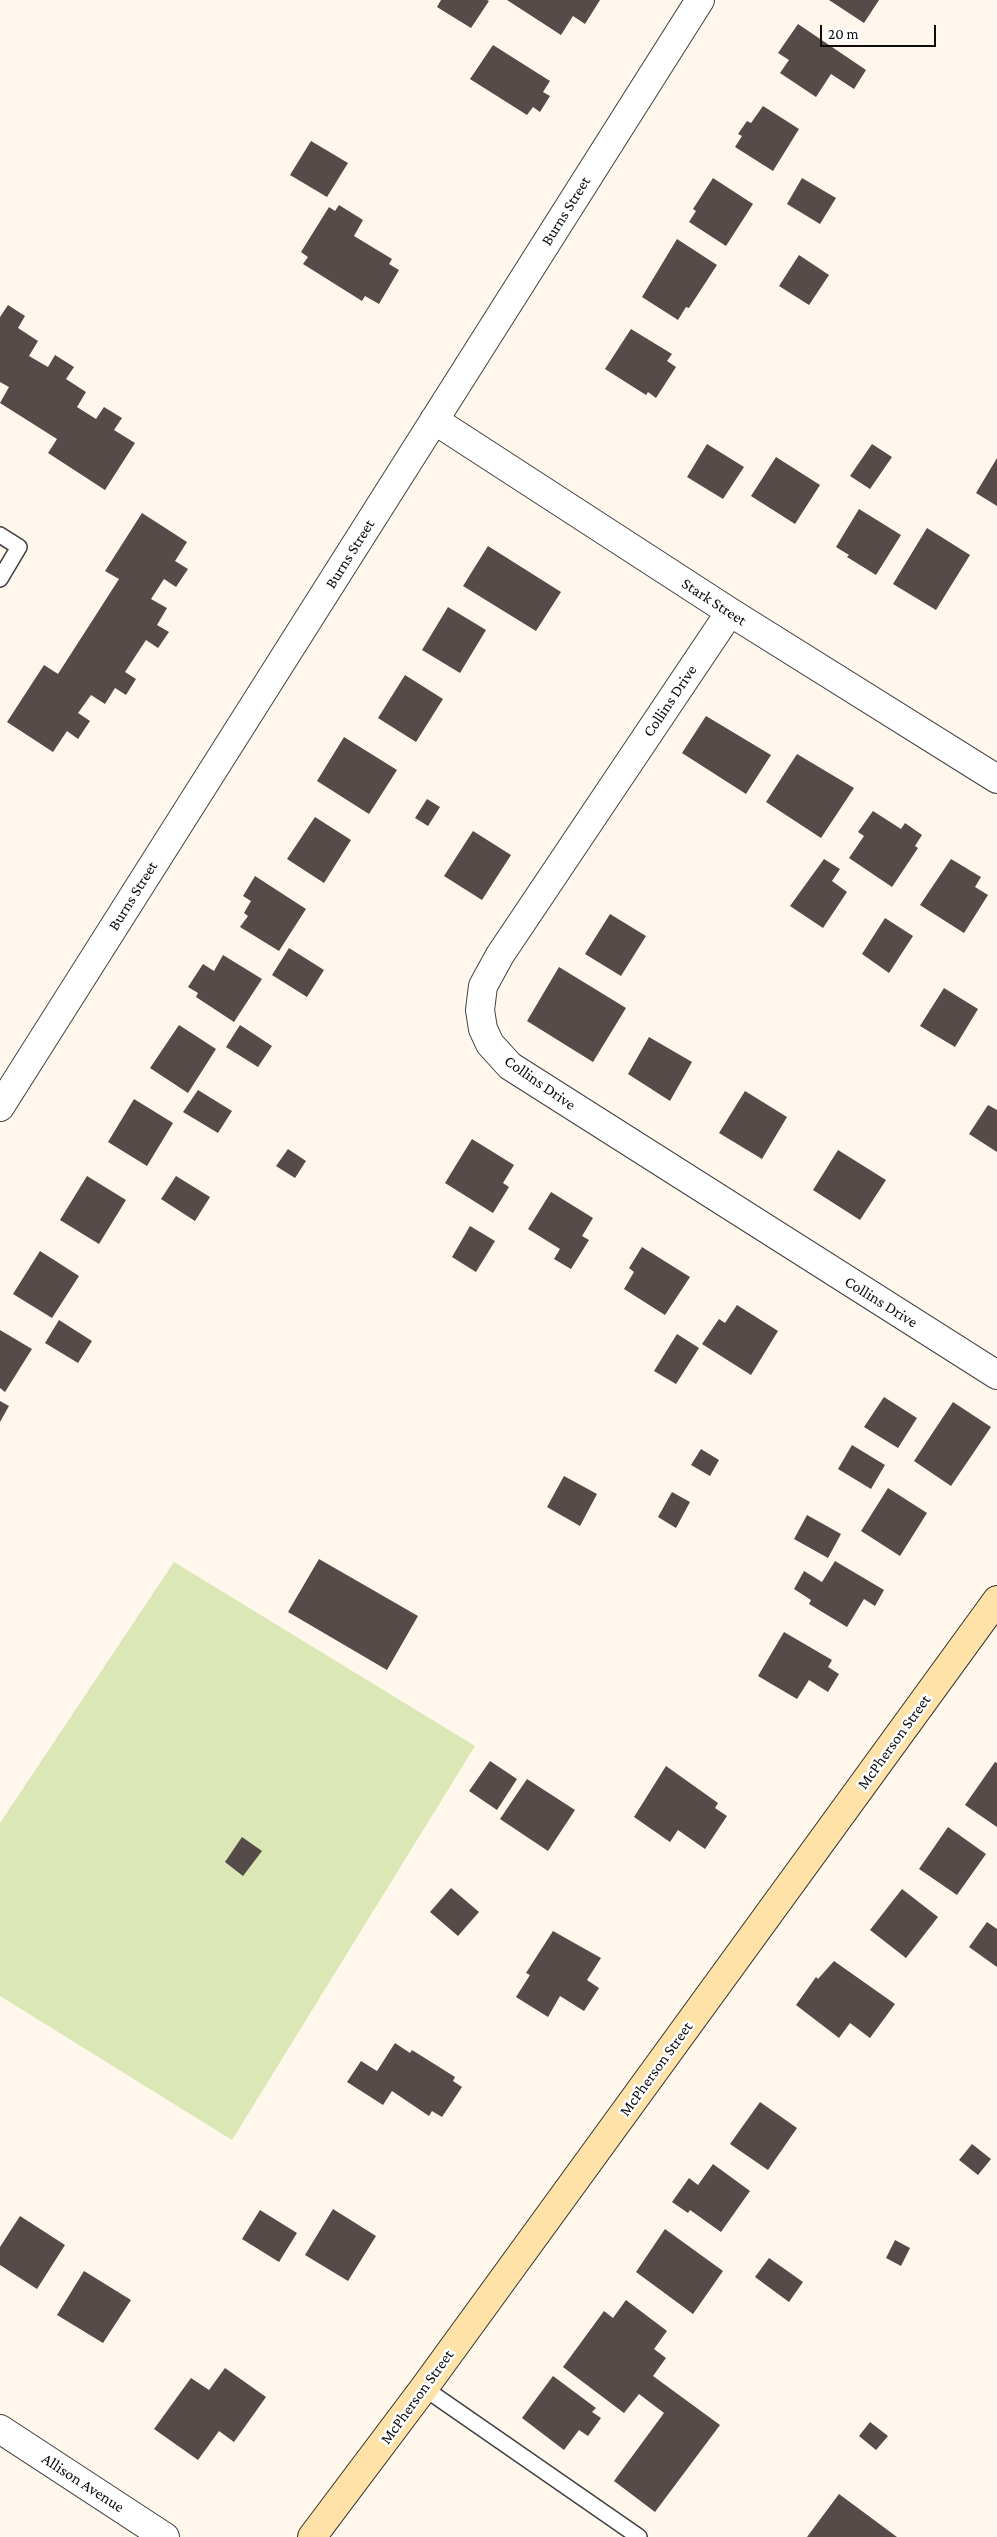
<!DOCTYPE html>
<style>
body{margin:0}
#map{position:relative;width:997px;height:2537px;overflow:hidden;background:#fff7ec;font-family:"Crimson Pro",serif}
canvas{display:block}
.scale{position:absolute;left:820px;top:25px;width:116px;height:22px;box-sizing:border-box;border:2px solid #0c0c0c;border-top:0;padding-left:6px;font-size:15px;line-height:18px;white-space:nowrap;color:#0c0c0c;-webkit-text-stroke:4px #fff;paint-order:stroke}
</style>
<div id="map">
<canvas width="997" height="2537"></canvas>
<div class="scale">20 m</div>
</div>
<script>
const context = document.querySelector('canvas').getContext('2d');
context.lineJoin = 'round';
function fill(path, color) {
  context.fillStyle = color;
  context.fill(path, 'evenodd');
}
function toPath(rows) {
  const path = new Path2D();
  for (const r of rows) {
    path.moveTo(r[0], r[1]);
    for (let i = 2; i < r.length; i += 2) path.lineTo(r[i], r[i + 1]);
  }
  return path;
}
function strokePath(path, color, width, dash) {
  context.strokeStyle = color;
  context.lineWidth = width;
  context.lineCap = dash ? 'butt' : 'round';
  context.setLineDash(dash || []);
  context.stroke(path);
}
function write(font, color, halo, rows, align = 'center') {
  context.font = font + ' "Crimson Pro",serif';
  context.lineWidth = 5;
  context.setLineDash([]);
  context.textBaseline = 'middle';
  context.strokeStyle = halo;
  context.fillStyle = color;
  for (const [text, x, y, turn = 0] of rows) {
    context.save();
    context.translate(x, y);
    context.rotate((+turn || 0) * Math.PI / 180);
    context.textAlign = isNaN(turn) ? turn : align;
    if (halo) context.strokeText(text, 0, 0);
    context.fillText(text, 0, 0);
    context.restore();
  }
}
const green = toPath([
 [174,1562,475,1746,232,2140,0,1996,0,1823]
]);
const building = toPath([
 [441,0,487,0,489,1,471,28,437,7],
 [507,0,600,0,585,24,573,16,561,35],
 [829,0,879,0,864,23],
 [798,24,866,70,854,89,831,74,816,97,780,73,789,60,778,53],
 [493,45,550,81,543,92,550,96,540,112,533,107,527,115,470,79],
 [763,106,799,129,773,171,735,147,742,136,738,134,747,121,751,123],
 [311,141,348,163,327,197,290,175],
 [713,178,753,204,726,246,689,222,696,211,693,209],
 [802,178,836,198,820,224,787,204],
 [339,205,363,220,354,236,392,259,389,264,399,270,379,304,365,296,362,301,303,264,308,257,301,252,329,207,335,211],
 [677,239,717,265,689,308,686,307,678,320,642,297],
 [799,255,829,275,809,305,779,286],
 [8,305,25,316,18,328,38,341,29,356,48,367,55,355,74,367,66,379,86,392,77,407,96,419,104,407,122,418,114,430,135,443,105,490,48,453,57,439,0,403,9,387,0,382,0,317],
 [631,329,672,354,667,361,676,367,656,398,648,392,646,395,605,369],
 [707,444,744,467,723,499,687,477],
 [872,444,892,457,870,489,850,476],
 [776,457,820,485,795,524,751,496],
 [997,458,997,506,976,493],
 [859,509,901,535,876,575,847,557,849,555,836,547],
 [142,513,187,542,175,561,188,569,176,587,164,579,151,599,167,608,157,625,169,632,158,648,146,640,125,672,136,679,126,695,115,688,105,704,91,695,78,713,90,721,78,739,67,731,53,752,7,722,44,665,58,674,119,579,105,571],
 [927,528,970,555,936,610,893,584],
 [488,546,561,592,536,631,463,586],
 [448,607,486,630,460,673,422,650],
 [405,675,443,699,416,742,378,718],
 [706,716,771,755,746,794,682,753],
 [344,737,397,770,369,814,317,781],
 [797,754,854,788,821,838,766,802],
 [427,799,440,807,428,826,415,818],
 [873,811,901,829,905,823,922,835,915,846,918,848,892,887,849,858,864,836,858,832],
 [315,817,351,840,324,883,287,859],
 [473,831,511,855,482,900,444,876],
 [824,859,840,869,832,881,847,892,823,928,790,906],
 [951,859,981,877,975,887,988,895,964,933,920,905],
 [255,876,306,909,279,951,240,927,248,916,244,913,251,901,243,896],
 [610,914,646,936,621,976,585,954],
 [885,918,913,936,889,973,862,954],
 [289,948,324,970,307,997,272,975],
 [223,955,262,979,234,1022,196,997,198,993,188,987,203,964,214,971],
 [559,967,626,1008,593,1062,527,1021],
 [944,988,978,1009,955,1047,920,1026],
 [179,1025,216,1049,188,1093,150,1068],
 [240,1025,272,1046,258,1067,226,1047],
 [649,1037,692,1062,670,1101,628,1074],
 [198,1090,232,1111,218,1133,183,1112],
 [745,1091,787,1117,762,1159,719,1133],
 [134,1099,173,1123,147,1166,108,1142],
 [988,1105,997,1110,997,1152,969,1134],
 [472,1139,514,1165,503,1183,509,1187,493,1213,445,1183],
 [288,1149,306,1161,295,1178,276,1166],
 [838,1150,886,1180,860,1220,813,1190],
 [87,1176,126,1200,99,1244,60,1220],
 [176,1176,210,1197,195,1221,161,1199],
 [551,1192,593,1218,582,1236,589,1240,571,1269,554,1259,560,1249,528,1229],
 [470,1226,495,1241,476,1272,452,1257],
 [642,1247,690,1277,665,1315,624,1289,634,1272,629,1268],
 [40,1251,79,1276,52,1318,13,1294],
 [737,1305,778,1331,751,1375,702,1344,719,1319,725,1323],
 [59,1320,92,1341,78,1363,45,1343],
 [0,1330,32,1349,5,1392,0,1388],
 [677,1334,699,1348,676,1384,654,1371],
 [884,1397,917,1418,898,1448,864,1427],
 [0,1401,9,1406,0,1422],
 [953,1402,991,1427,951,1486,914,1461],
 [852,1445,885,1465,871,1489,838,1469],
 [701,1449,719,1460,710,1476,691,1465],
 [564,1476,597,1494,580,1526,547,1507],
 [888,1488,927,1513,900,1556,861,1531],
 [672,1492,690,1502,676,1528,658,1517],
 [807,1515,841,1534,828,1558,794,1539],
 [319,1559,418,1616,387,1670,288,1612],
 [835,1561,884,1590,875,1606,864,1599,847,1627,809,1604,811,1600,794,1589,804,1571,822,1582],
 [784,1632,832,1660,828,1667,839,1674,828,1692,809,1680,797,1699,758,1676],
 [490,1761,517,1779,497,1810,469,1791],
 [995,1762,997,1763,997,1827,965,1805],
 [666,1766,718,1803,715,1808,727,1816,705,1849,678,1830,670,1842,634,1817],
 [527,1779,575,1810,548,1851,500,1819],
 [948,1827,986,1854,957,1895,919,1869],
 [242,1837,262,1851,243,1876,225,1862],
 [451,1888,479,1912,458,1936,430,1912],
 [902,1889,938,1917,906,1958,870,1930],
 [987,1922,997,1929,997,1967,969,1947],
 [553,1931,601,1958,587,1980,599,1988,584,2011,560,1996,548,2017,516,1997,530,1975,526,1973],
 [834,1961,895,2004,870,2038,850,2023,839,2038,796,2005,816,1977,818,1979],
 [395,2043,410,2053,412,2050,455,2077,453,2081,462,2087,442,2117,432,2111,429,2116,392,2091,383,2105,347,2082,361,2061,377,2071],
 [760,2102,797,2128,768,2170,730,2144],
 [972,2144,991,2159,978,2175,959,2160],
 [713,2164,750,2191,721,2232,690,2210,688,2213,672,2202,689,2178,698,2185],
 [333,2209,376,2236,348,2281,305,2255],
 [260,2210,297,2233,279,2262,242,2239],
 [20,2216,65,2245,37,2289,0,2265,0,2247],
 [665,2229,723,2271,693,2314,636,2272],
 [895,2240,910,2248,901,2266,886,2258],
 [769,2258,803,2282,789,2302,755,2277],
 [84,2271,131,2300,103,2343,57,2315],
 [626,2300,667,2331,654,2349,666,2358,653,2376,720,2425,655,2512,614,2481,664,2413,639,2394,624,2413,563,2367,604,2311,613,2318],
 [225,2368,266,2397,234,2442,219,2431,198,2460,154,2429,191,2378,209,2390],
 [553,2376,596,2408,592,2412,601,2418,588,2436,579,2430,564,2450,522,2418],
 [870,2422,888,2436,876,2450,859,2436],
 [839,2494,897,2537,807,2537]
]);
const lane = toPath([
 [0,535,19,547,0,579],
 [424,2388,639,2537]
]);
const street = toPath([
 [434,420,730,612,997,779],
 [730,612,500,955,483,986,480,1010,483,1029,490,1044,510,1066,997,1375],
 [0,1107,700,0],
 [0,2429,165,2537]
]);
const secondary = toPath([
 [312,2537,424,2388,997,1600]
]);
const streetNames = [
 ["Burns Street",566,211,-58],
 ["Burns Street",350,554,-58],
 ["Stark Street",714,602,33],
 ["Collins Drive",670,701,-56],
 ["Burns Street",133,896,-58],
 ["Collins Drive",540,1083,35],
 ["Collins Drive",881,1302,32],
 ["McPherson Street",894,1742,-54],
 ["McPherson Street",656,2069,-54],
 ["McPherson Street",417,2397,-54],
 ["Allison Avenue",83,2483,33]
];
fill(green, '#dbe8b6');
fill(building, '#554b49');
strokePath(lane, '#3f3f3f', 18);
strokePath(street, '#3f3f3f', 30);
strokePath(secondary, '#2e2e2e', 30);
strokePath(lane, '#fff', 15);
strokePath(street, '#fff', 28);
strokePath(secondary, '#fee2a7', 28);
write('16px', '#0c0c0c', '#fff', streetNames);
</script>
